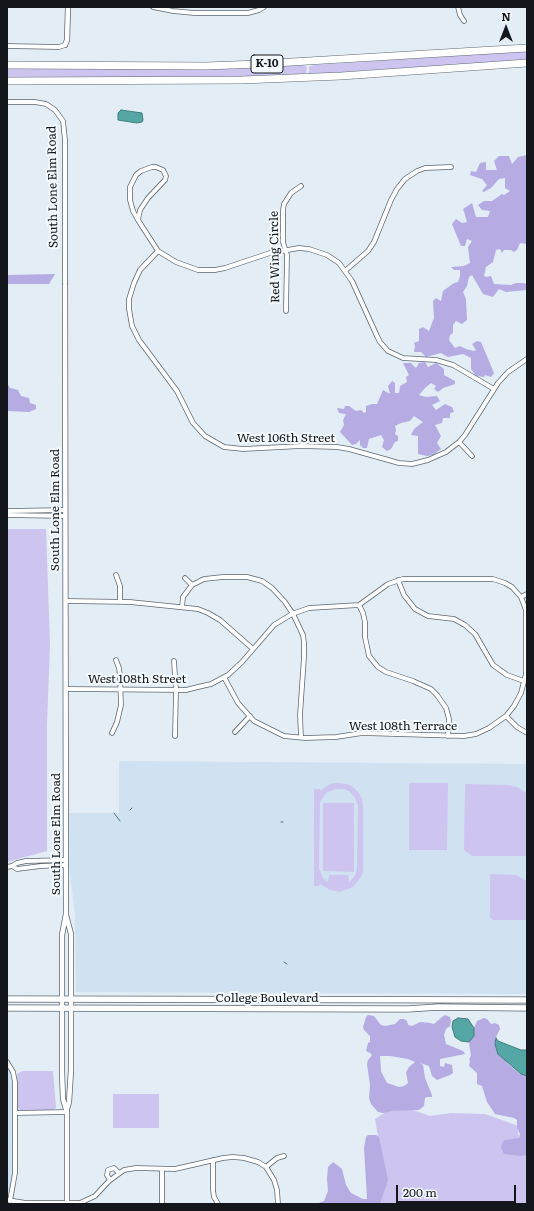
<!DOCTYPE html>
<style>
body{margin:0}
#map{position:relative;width:534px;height:1211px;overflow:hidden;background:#e2edf6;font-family:Literata,serif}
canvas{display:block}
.frame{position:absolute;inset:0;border:8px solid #13171b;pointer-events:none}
.north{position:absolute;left:486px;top:8px;width:40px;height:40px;-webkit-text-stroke:3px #f4f9fd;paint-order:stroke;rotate:0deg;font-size:11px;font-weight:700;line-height:16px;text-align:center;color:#13171b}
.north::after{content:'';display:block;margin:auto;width:14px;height:18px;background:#13171b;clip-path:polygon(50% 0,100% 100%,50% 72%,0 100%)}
.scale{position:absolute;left:396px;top:1185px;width:120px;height:18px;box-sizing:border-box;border:2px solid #13171b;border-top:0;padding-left:5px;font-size:12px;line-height:14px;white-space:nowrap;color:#13171b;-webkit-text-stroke:3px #f4f9fd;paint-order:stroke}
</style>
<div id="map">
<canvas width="534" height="1211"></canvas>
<div class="frame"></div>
<div class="north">N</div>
<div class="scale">200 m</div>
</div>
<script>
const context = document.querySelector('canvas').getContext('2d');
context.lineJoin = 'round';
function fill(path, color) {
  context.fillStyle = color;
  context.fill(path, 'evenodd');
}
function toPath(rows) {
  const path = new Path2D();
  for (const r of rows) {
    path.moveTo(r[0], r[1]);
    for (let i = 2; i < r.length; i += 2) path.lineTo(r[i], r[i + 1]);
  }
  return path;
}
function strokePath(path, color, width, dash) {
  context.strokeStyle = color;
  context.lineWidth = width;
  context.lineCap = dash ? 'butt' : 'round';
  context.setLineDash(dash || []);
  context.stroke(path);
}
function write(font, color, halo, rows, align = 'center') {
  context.font = font + ' Literata,serif';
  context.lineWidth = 4;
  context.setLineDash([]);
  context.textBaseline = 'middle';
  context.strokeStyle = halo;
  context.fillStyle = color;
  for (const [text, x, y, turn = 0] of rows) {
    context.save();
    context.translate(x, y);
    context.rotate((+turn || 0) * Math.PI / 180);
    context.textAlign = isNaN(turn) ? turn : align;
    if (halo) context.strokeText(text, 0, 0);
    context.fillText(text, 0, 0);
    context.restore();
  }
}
const built = toPath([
 [119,761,527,764,527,994,76,992,75,916,70,873,69,813,119,813],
 [7,1066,10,1071,12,1079,13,1153,12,1178,9,1192,7,1195]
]);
const green = toPath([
 [527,51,527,60,312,74,309,73,309,67,314,65],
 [304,65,307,68,306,73,294,75,203,77,7,77,7,69,204,69],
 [7,529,46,529,50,644,47,725,47,851,7,862],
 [334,783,340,783,347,784,353,787,359,793,362,799,363,806,363,869,362,875,354,886,351,888,340,892,330,890,320,884,319,886,314,886,314,789,320,789,320,791,328,785],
 [335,789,344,789,349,791,355,798,358,806,357,868,355,876,349,882,348,875,329,875,328,881,327,882,323,878,319,868,320,802,326,793],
 [409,783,448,783,447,850,409,850],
 [465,784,508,785,517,787,527,793,527,856,472,856,464,850],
 [323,803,354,803,354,872,323,871],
 [490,874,516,875,527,881,527,920,493,920,490,917],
 [22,1071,53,1071,56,1108,52,1110,20,1110,17,1108,17,1074],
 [113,1094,159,1094,159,1128,113,1128],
 [402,1110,413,1110,430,1116,451,1113,485,1114,516,1125,518,1128,519,1140,527,1143,527,1204,379,1204,385,1178,375,1119,386,1112]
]);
const forest = toPath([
 [527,155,527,244,520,243,517,250,514,252,511,250,504,250,502,253,500,249,496,250,493,262,486,267,484,276,486,277,491,276,494,284,511,285,516,283,522,283,527,284,527,290,506,292,499,289,493,297,483,294,472,275,469,277,467,286,463,292,466,299,467,320,462,324,456,321,453,325,453,333,450,335,449,340,455,348,460,346,466,349,474,351,476,350,472,344,477,341,481,342,494,373,491,377,485,375,484,377,476,376,471,369,471,358,463,354,448,357,441,353,426,357,421,352,414,352,415,346,414,343,419,341,419,329,423,327,429,331,434,318,433,301,436,298,441,301,443,291,454,283,458,282,460,276,460,270,454,270,451,267,464,266,470,263,468,247,472,241,467,239,465,246,461,246,452,224,456,219,462,223,467,222,465,215,463,209,472,203,476,217,488,217,490,211,482,210,478,205,484,201,492,201,502,194,504,195,510,191,505,188,505,178,499,179,491,188,484,192,482,191,487,185,482,179,470,175,471,171,476,172,480,163,486,162,486,170,497,170,494,161,499,156,509,156,512,164,518,157],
 [55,274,49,284,7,284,7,275],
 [425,362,428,367,436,363,444,369,444,375,455,381,455,384,443,388,438,392,434,389,436,386,431,383,425,388,419,395,426,397,437,396,440,401,432,405,436,410,445,404,452,407,454,412,450,413,450,418,443,418,442,423,435,425,441,436,437,443,441,449,433,455,427,456,418,454,418,436,411,435,414,429,423,422,414,416,410,421,401,423,395,426,396,430,395,434,398,436,398,441,395,442,391,449,387,451,382,447,384,440,381,435,369,439,367,448,363,448,360,445,360,440,356,444,352,445,340,432,344,425,343,420,346,414,339,413,337,408,344,409,345,406,349,406,356,411,361,410,364,413,366,412,366,406,372,404,377,404,383,390,390,394,388,386,392,381,395,383,395,393,399,393,400,386,407,382,406,377,409,375,403,363,411,363,416,368,419,363],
 [7,383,10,388,18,390,21,396,29,398,30,403,36,405,36,409,29,412,7,411],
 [368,1015,374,1016,381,1025,385,1026,395,1024,400,1019,404,1019,407,1021,408,1025,412,1026,420,1022,430,1023,434,1024,442,1017,445,1015,450,1017,451,1022,450,1026,446,1029,444,1035,446,1044,463,1051,465,1054,440,1059,440,1066,444,1067,445,1063,452,1065,453,1073,450,1075,437,1080,432,1076,429,1066,420,1063,423,1065,425,1078,432,1095,432,1097,427,1097,425,1098,424,1106,419,1110,393,1111,383,1113,378,1112,371,1104,369,1098,370,1085,367,1064,368,1060,372,1055,370,1053,366,1051,368,1043,370,1042,370,1036,364,1030,363,1027,366,1017],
 [380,1056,390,1056,408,1059,415,1062,409,1067,406,1072,408,1083,404,1086,399,1087,387,1083,381,1071],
 [484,1018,487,1019,491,1024,495,1023,499,1025,500,1029,495,1039,507,1063,520,1074,527,1076,527,1155,521,1156,504,1154,501,1147,503,1142,505,1140,519,1138,520,1134,517,1127,517,1120,514,1118,495,1114,487,1102,482,1086,477,1084,477,1073,469,1066,470,1061,469,1059,471,1056,469,1042,474,1036,474,1028,477,1021],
 [368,1135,376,1135,379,1137,388,1180,380,1204,316,1204,324,1201,328,1191,327,1179,328,1167,333,1162,342,1169,346,1185,351,1193,363,1199,367,1199,364,1148,366,1137]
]);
const water = toPath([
 [121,110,142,113,143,120,142,122,137,123,118,120,118,113,121,110],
 [458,1018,468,1019,474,1028,474,1036,469,1042,461,1041,455,1037,452,1027,453,1021,458,1018],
 [496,1038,498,1041,521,1050,527,1050,527,1076,521,1074,498,1054,495,1044,496,1038]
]);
const stream = toPath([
 [130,810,132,808],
 [114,813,120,821],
 [281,822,283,822],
 [284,962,287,964]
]);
const minor = toPath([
 [153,7,173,11,194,13,248,13,259,10,264,7],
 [458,7,460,15,464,21],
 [7,46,59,47,65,45],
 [7,102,35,102,46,104,55,110,63,121,65,140,65,285],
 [152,167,156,167,163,170,166,176,165,180,148,198,140,210,138,220,133,211,130,200,130,187,136,175,141,171,152,167],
 [138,220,158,251,176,262,198,270,215,270,225,268,270,253,299,248,309,249,327,255,339,263,352,281,377,336,380,342,388,351,403,358,436,360,453,365,494,389],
 [158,251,140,270,134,283,129,299,129,309,132,326,139,340,177,391,193,423,205,436,224,447,243,449,301,446,337,447,349,449,399,463,412,464,428,460,446,452,459,442,465,435,498,383,508,372,527,359],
 [345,271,368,251,374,242,391,200,397,189,405,179,417,171,425,168,451,167],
 [286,311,287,255,283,242,283,210,284,204,291,193,301,186],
 [459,442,472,456],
 [7,511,65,510],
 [7,515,65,516],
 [116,575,120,586,120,602],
 [185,578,192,585],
 [398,580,404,595,415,609,428,616,454,619,465,625,475,634,493,665,507,675,524,681],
 [521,597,527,594],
 [66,601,130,602,198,609,208,613,220,620,253,649],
 [359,605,363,613,365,622,365,637,369,656,378,667,386,672,413,681,431,689,437,695,446,708,449,719,448,736],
 [182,607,183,597,192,585,204,579,223,577,247,577,262,581,272,588,285,602,293,614,303,635,304,643,304,657,300,715,301,737],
 [174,661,176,690,175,736],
 [224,677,238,703,254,721,284,736,305,738,336,737,362,733,464,736,476,734,489,728,506,716,517,727,527,733],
 [66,689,186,690,198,687,211,684,228,675,242,662,274,625,292,614,309,608,359,605,388,584,403,579,493,579,505,583,512,587,521,597,526,610,526,674,521,693,514,706,506,716],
 [235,732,250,716],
 [112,733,117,722,121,705,120,676,119,668,116,660],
 [12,866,17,869,41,866,66,865],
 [7,867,12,866,17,863,26,861,66,860],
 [7,1062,13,1072,15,1082,15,1173,10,1201],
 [15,1113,67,1112],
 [213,1160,213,1190,214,1197,218,1204],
 [266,1167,277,1158,284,1156],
 [162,1169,162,1204],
 [110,1180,107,1175,108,1170,114,1168,119,1173],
 [7,1200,26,1203,80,1203,95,1196,109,1181,124,1170,136,1168,175,1169,223,1158,233,1157,244,1158,258,1162,266,1167,274,1180,277,1190,278,1204]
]);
const tertiary = toPath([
 [65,45,67,40,68,7],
 [65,285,66,914,62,935,62,1072,63,1099,67,1112,67,1204],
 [66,915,71,934,71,1070,69,1102,67,1109]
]);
const secondary = toPath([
 [7,999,527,1000],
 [7,1008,408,1009,438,1007,527,1008]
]);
const motorway = toPath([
 [7,65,206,66,258,64,527,48],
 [7,81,242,80,341,76,527,63]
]);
const shields = [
 [267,64,32]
];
const shieldNames = [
 ["K-10",267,64]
];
const streetNames = [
 ["South Lone Elm Road",53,187,-91],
 ["Red Wing Circle",275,257,-91],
 ["West 106th Street",286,438],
 ["South Lone Elm Road",55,510,-90],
 ["West 108th Street",137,679],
 ["West 108th Terrace",403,726],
 ["South Lone Elm Road",56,834,-90],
 ["College Boulevard",267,998]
];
fill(built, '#d0e2f1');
fill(green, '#cdc5f0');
fill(forest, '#b6abe3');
fill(water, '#55a7a6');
strokePath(water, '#417c7c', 1);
strokePath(stream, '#417c7c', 1);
strokePath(minor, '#5e6770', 5.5);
strokePath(tertiary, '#5e6770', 6);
strokePath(secondary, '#5e6770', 7);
strokePath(motorway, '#5e6770', 8);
strokePath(minor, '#fff', 4);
strokePath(tertiary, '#fff', 4.5);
strokePath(secondary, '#fff', 5.5);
strokePath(motorway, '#fff', 7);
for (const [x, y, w] of shields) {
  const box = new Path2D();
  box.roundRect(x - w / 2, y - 9, w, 18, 3);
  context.fillStyle = '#f4f9fd';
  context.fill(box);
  strokePath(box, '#13171b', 1);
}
write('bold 11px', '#13171b', null, shieldNames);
write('12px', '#13171b', '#f4f9fd', streetNames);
</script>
